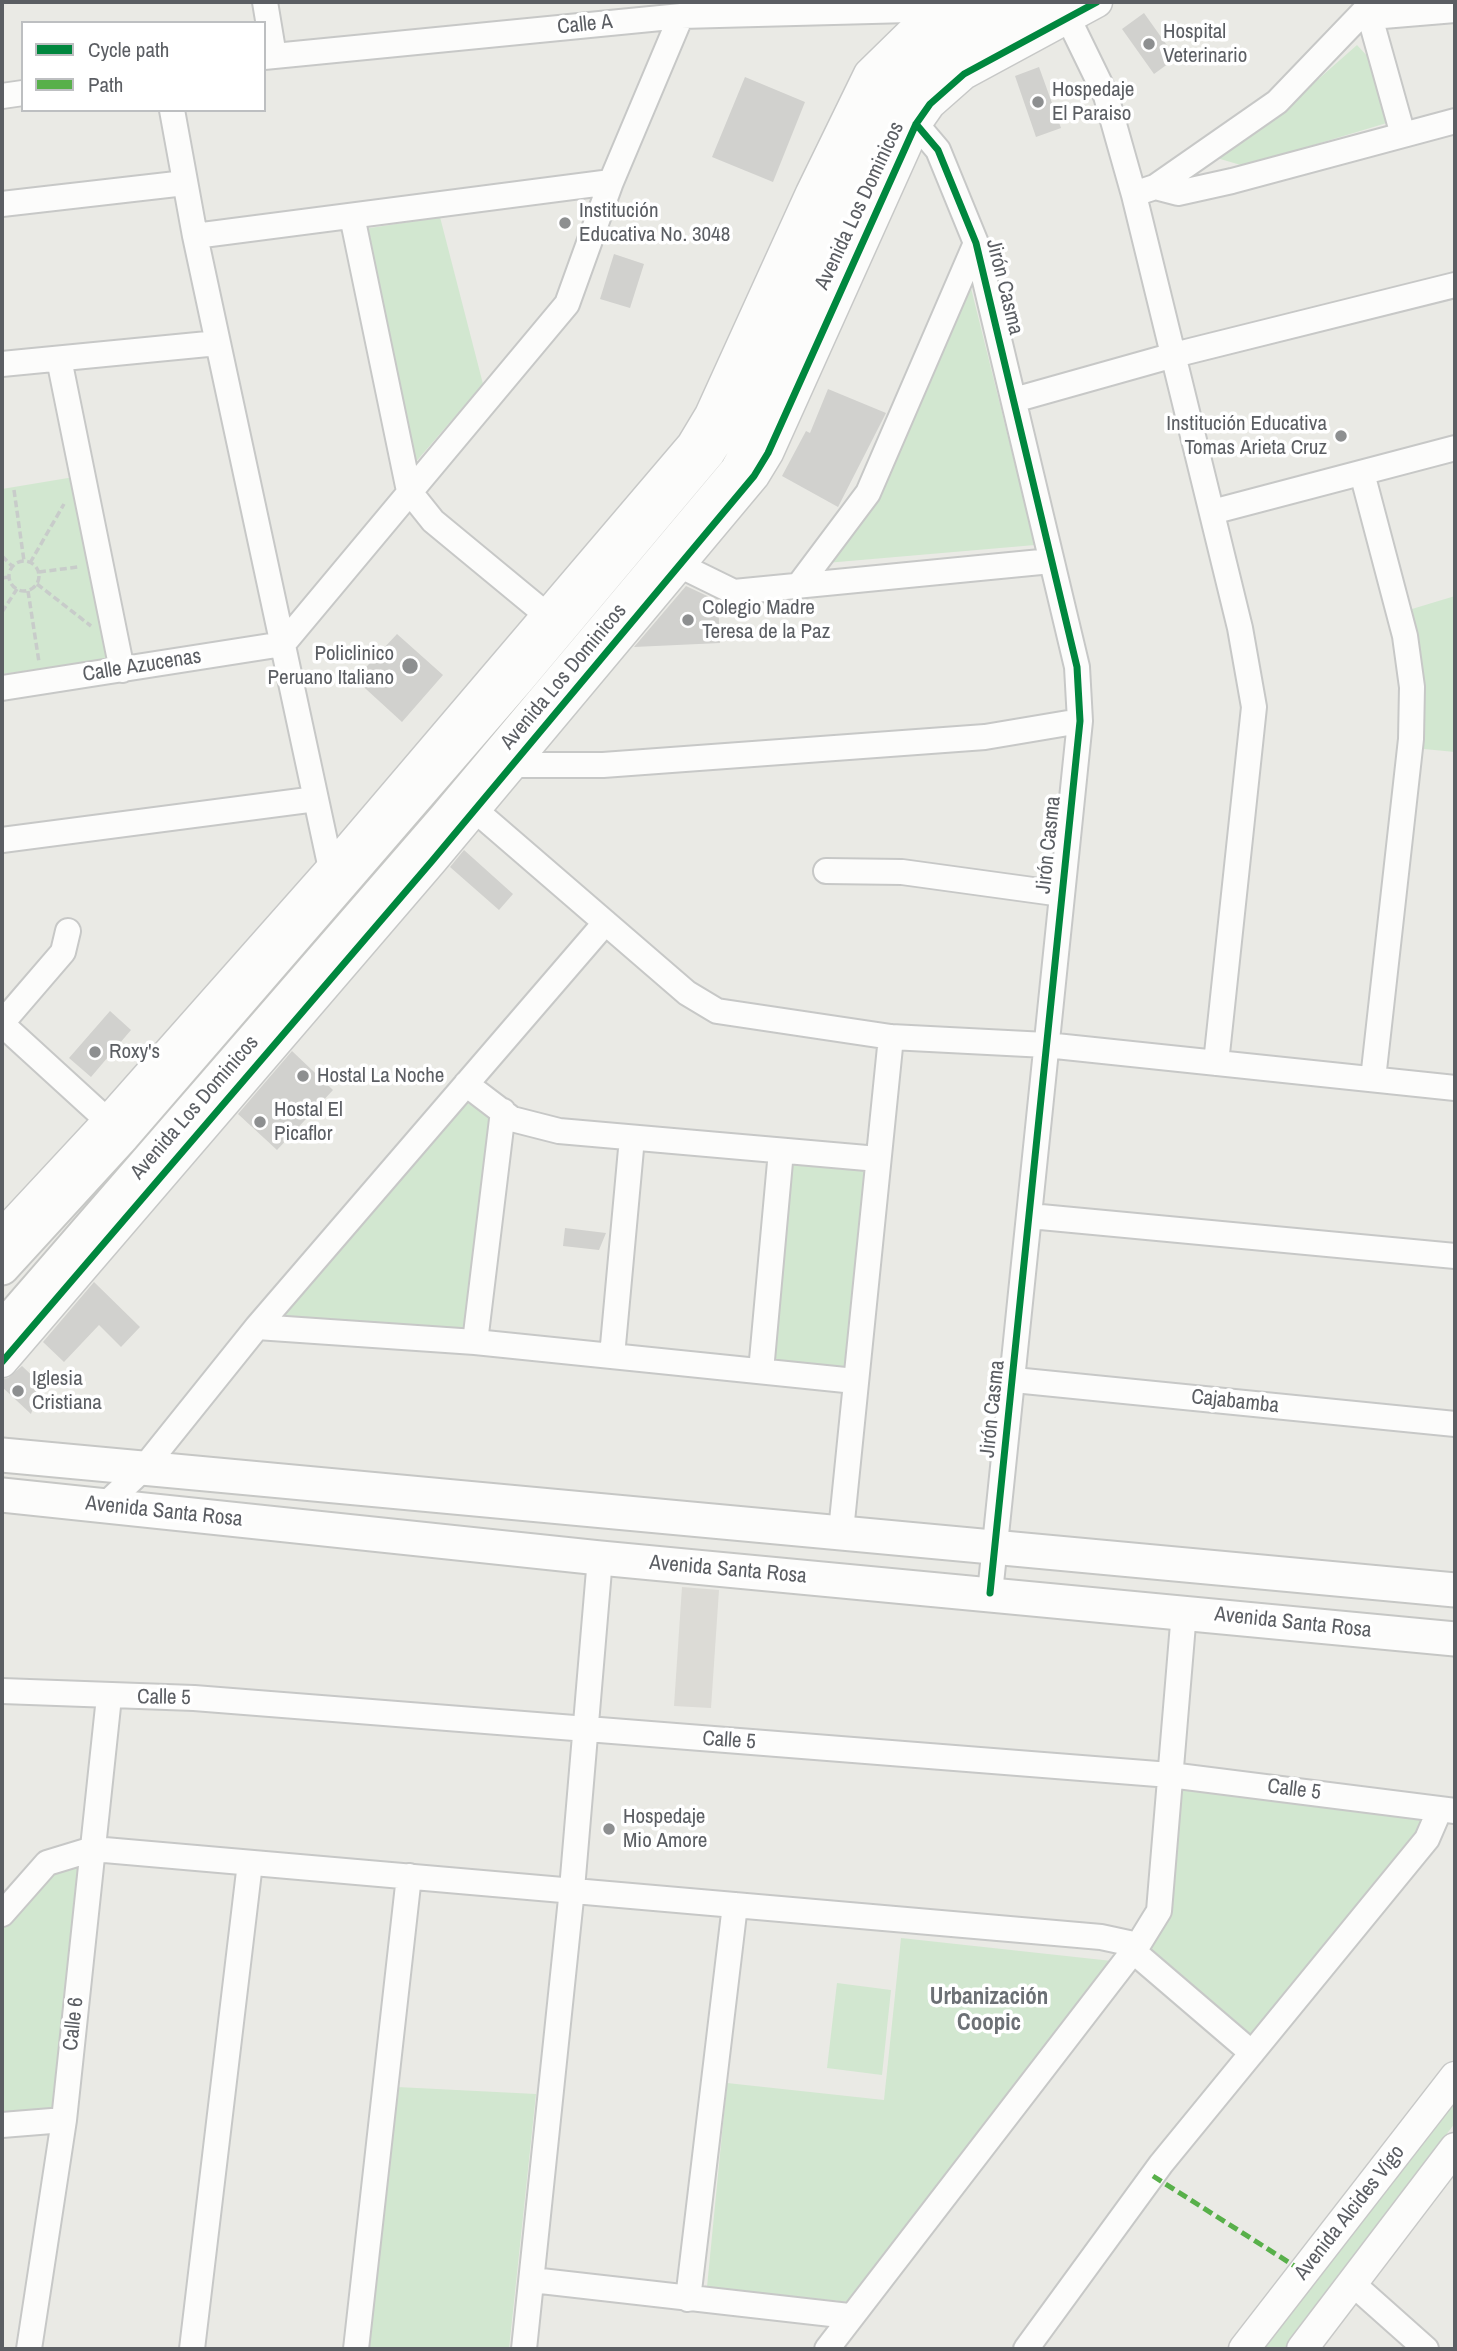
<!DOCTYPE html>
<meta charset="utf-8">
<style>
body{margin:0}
#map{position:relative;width:1457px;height:2351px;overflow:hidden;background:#eaeae5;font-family:"Archivo Narrow",sans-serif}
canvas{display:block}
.frame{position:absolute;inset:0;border:4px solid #5b5e63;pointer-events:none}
.legend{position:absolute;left:21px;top:21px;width:245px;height:91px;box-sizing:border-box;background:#fff;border:2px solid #bdbfc1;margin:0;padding:9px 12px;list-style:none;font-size:21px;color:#5b5e63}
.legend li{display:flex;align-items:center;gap:14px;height:35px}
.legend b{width:35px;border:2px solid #bdbfc1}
</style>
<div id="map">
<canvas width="1457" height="2351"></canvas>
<div class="frame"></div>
<ul class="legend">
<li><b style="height:9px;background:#00873e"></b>Cycle path</li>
<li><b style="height:9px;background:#58b04a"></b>Path</li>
</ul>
</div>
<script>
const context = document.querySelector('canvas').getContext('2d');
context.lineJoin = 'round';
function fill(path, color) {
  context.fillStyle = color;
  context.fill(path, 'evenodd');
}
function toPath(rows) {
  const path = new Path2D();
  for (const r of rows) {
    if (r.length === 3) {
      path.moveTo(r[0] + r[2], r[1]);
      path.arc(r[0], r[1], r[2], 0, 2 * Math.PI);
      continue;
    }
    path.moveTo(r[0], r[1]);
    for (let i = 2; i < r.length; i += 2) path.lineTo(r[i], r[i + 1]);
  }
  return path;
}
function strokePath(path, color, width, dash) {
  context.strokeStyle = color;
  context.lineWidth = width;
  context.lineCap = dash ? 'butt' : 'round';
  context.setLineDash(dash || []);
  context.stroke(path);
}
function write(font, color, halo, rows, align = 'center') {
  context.font = font + ' "Archivo Narrow",sans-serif';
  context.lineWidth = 7;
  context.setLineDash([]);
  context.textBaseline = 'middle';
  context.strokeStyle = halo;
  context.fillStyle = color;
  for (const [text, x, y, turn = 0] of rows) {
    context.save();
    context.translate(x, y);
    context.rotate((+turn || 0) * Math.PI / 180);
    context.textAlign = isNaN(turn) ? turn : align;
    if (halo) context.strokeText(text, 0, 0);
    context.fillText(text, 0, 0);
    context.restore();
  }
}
const industrial = toPath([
 [682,1587,719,1590,711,1708,674,1706]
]);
const green = toPath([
 [1357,45,1371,60,1390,122,1244,166,1217,158,1280,113],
 [440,217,483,384,414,464,364,229],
 [969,280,1035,545,826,563],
 [80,476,118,658,2,674,2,489],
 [1455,596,1455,752,1424,749,1412,609],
 [466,1102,492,1117,466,1332,280,1316],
 [791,1161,869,1167,847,1371,770,1364],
 [1174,1788,1435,1812,1253,2044,1141,1949],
 [78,1867,56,2109,2,2115,2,1927,49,1874],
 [901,1938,1112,1961,849,2302,707,2287,727,2083,884,2100],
 [837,1983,891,1990,882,2075,827,2068],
 [397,2087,536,2094,509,2349,368,2349],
 [1455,2088,1455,2123,1284,2349,1258,2349]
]);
const building = toPath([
 [1144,13,1176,58,1154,74,1122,29],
 [1039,67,1061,128,1036,137,1015,76],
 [745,77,805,102,773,182,712,157],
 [614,254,644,264,630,308,600,299],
 [828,389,886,413,838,507,782,476,806,431,810,433],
 [686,586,718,601,720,643,634,647],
 [397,634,443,675,402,722,355,679],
 [464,850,513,894,499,910,450,867],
 [110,1011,131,1030,91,1077,69,1058],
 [292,1051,333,1090,277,1150,238,1114],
 [565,1228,606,1233,599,1250,563,1246],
 [94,1282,140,1327,121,1347,99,1325,64,1362,43,1342],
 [22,1366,41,1384,31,1414,2,1387,2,1379,8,1378]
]);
const path = toPath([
 [14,490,24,561],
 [2,556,13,567],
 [24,576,15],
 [30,563,64,504],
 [39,572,78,567],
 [2,578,9,577],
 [37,584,91,626],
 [28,591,39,662],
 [2,612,17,589]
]);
const minor = toPath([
 [265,2,274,56],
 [1370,17,1403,135],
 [1068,18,1106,96,1134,195,1240,628,1254,707,1216,1063],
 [1359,18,1455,10],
 [264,57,681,16,948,9],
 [2,96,23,93],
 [172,110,195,236,331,869],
 [916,124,938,150,976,243,1077,667,1080,721,990,1593],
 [1155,187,1178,193,1232,181,1455,121],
 [1143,191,1155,187,1277,102,1373,2],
 [2,204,185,183],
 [352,216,409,491,433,521,548,616],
 [195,236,611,182],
 [59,359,122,670],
 [2,364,218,343],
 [1014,400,1174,355,1455,285],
 [1362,473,1405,636,1412,687,1411,739,1373,1079],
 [1212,512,1455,448],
 [681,566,734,592,1051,561],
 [799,585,868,493,976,243],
 [2,688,283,644,567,304,611,182,681,16],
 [513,765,603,765,985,737,1080,721],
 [475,810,687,993,717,1011,891,1037,1046,1045,1455,1088],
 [2,840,316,799],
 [826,871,902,872,1062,894],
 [2,1023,63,952,68,931],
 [2,1024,108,1121],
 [466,1084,512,1119,559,1131,878,1159],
 [1030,1216,1455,1256],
 [257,1327,475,1342,855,1381],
 [475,1342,503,1111],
 [612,1356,632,1138],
 [761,1371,781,1151],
 [1014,1380,1455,1424],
 [104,1506,143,1469,257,1327,605,923],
 [841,1531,891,1037],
 [2,1691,194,1698,1170,1775,1455,1811],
 [2,1914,47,1863,93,1849,1101,1937,1138,1945],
 [1133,1951,1252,2053],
 [2,2125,64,2120],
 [532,2280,849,2316],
 [1353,2284,1426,2349],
 [688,2299,735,1905],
 [29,2349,64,2120,109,1697],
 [192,2349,250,1863],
 [356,2349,409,1876],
 [524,2349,572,1889,600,1558],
 [827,2349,1138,1945,1159,1911,1184,1612],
 [1026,2349,1161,2164,1427,1839,1440,1809]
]);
const tertiary = toPath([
 [2,1235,108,1121,331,869,692,445,710,415,811,193,869,74,914,30,963,2],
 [2,1362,432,861,754,476,768,453,916,124,930,104,964,74,1097,2],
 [1244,2349,1455,2077],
 [1302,2349,1455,2148]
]);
const secondary = toPath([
 [2,1268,123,1136,520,677,708,453,727,423,844,160,881,91,918,50,997,2],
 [2,1329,445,818,737,470,753,441,907,98,946,61,1049,2],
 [2,1455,1455,1590],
 [2,1495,600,1558,1455,1639]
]);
const quiet = toPath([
 [1153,2176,1304,2272]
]);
const cycleway = toPath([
 [916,124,938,150,976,243,1077,667,1080,721,990,1593],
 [2,1362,432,861,754,476,768,453,916,124,930,104,964,74,1097,2]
]);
const markers = [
 [1149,44,7,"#8d8f90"],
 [1038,102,7,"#8d8f90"],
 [565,223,7,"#8d8f90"],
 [1341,436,7,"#8d8f90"],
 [688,620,7,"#8d8f90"],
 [410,666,9,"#8d8f90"],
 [95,1052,7,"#8d8f90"],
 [303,1076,7,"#8d8f90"],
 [260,1122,7,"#8d8f90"],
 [18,1391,7,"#8d8f90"],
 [609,1829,7,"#8d8f90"]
];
const streetNames = [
 ["Calle A",585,25,-6],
 ["Avenida Los Dominicos",860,206,-65],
 ["Jirón Casma",1004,287,76],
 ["Calle Azucenas",142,666,-9],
 ["Avenida Los Dominicos",564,677,-50],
 ["Jirón Casma",1049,845,-84],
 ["Avenida Los Dominicos",195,1108,-49],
 ["Cajabamba",1235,1402,6],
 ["Jirón Casma",993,1409,-84],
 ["Avenida Santa Rosa",164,1512,6],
 ["Avenida Santa Rosa",728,1570,5],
 ["Avenida Santa Rosa",1293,1623,6],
 ["Calle 5",164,1698,1],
 ["Calle 5",729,1741,4],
 ["Calle 5",1294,1790,7],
 ["Calle 6",74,2024,-84],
 ["Avenida Alcides Vigo",1350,2213,-52]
];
const poiNames = [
 ["Hospital",1163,32],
 ["Veterinario",1163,56],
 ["Hospedaje",1052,90],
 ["El Paraiso",1052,114],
 ["Institución",579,211],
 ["Educativa No. 3048",579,235],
 ["Institución Educativa",1327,424,"right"],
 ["Tomas Arieta Cruz",1327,448,"right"],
 ["Colegio Madre",702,608],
 ["Teresa de la Paz",702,632],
 ["Policlinico",394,654,"right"],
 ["Peruano Italiano",394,678,"right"],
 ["Roxy's",109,1052],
 ["Hostal La Noche",317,1076],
 ["Hostal El",274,1110],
 ["Picaflor",274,1134],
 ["Iglesia",32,1379],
 ["Cristiana",32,1403],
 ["Hospedaje",623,1817],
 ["Mio Amore",623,1841]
];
const neighbourhoodNames = [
 ["Urbanización",989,1998],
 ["Coopic",989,2024]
];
fill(industrial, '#dcdbd6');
fill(green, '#d2e7d0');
fill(building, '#d1d1ce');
strokePath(minor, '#c7c8c7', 28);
strokePath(tertiary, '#c7c8c7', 33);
strokePath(secondary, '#c6c7c5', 37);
strokePath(path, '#c8ccca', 3.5, [7, 3.5]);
strokePath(minor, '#fcfcfb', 24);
strokePath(tertiary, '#fcfcfb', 30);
strokePath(secondary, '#fcfcfb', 33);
strokePath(quiet, '#58b04a', 5, [10, 5]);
strokePath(cycleway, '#00873e', 7);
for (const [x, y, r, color] of markers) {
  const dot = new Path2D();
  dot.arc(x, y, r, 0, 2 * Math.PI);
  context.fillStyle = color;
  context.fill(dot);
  strokePath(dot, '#fff', 2.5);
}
write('21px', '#5b5e63', '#fff', streetNames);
write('21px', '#5b5e63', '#fff', poiNames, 'left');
write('bold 23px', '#6c7075', '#fff', neighbourhoodNames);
</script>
